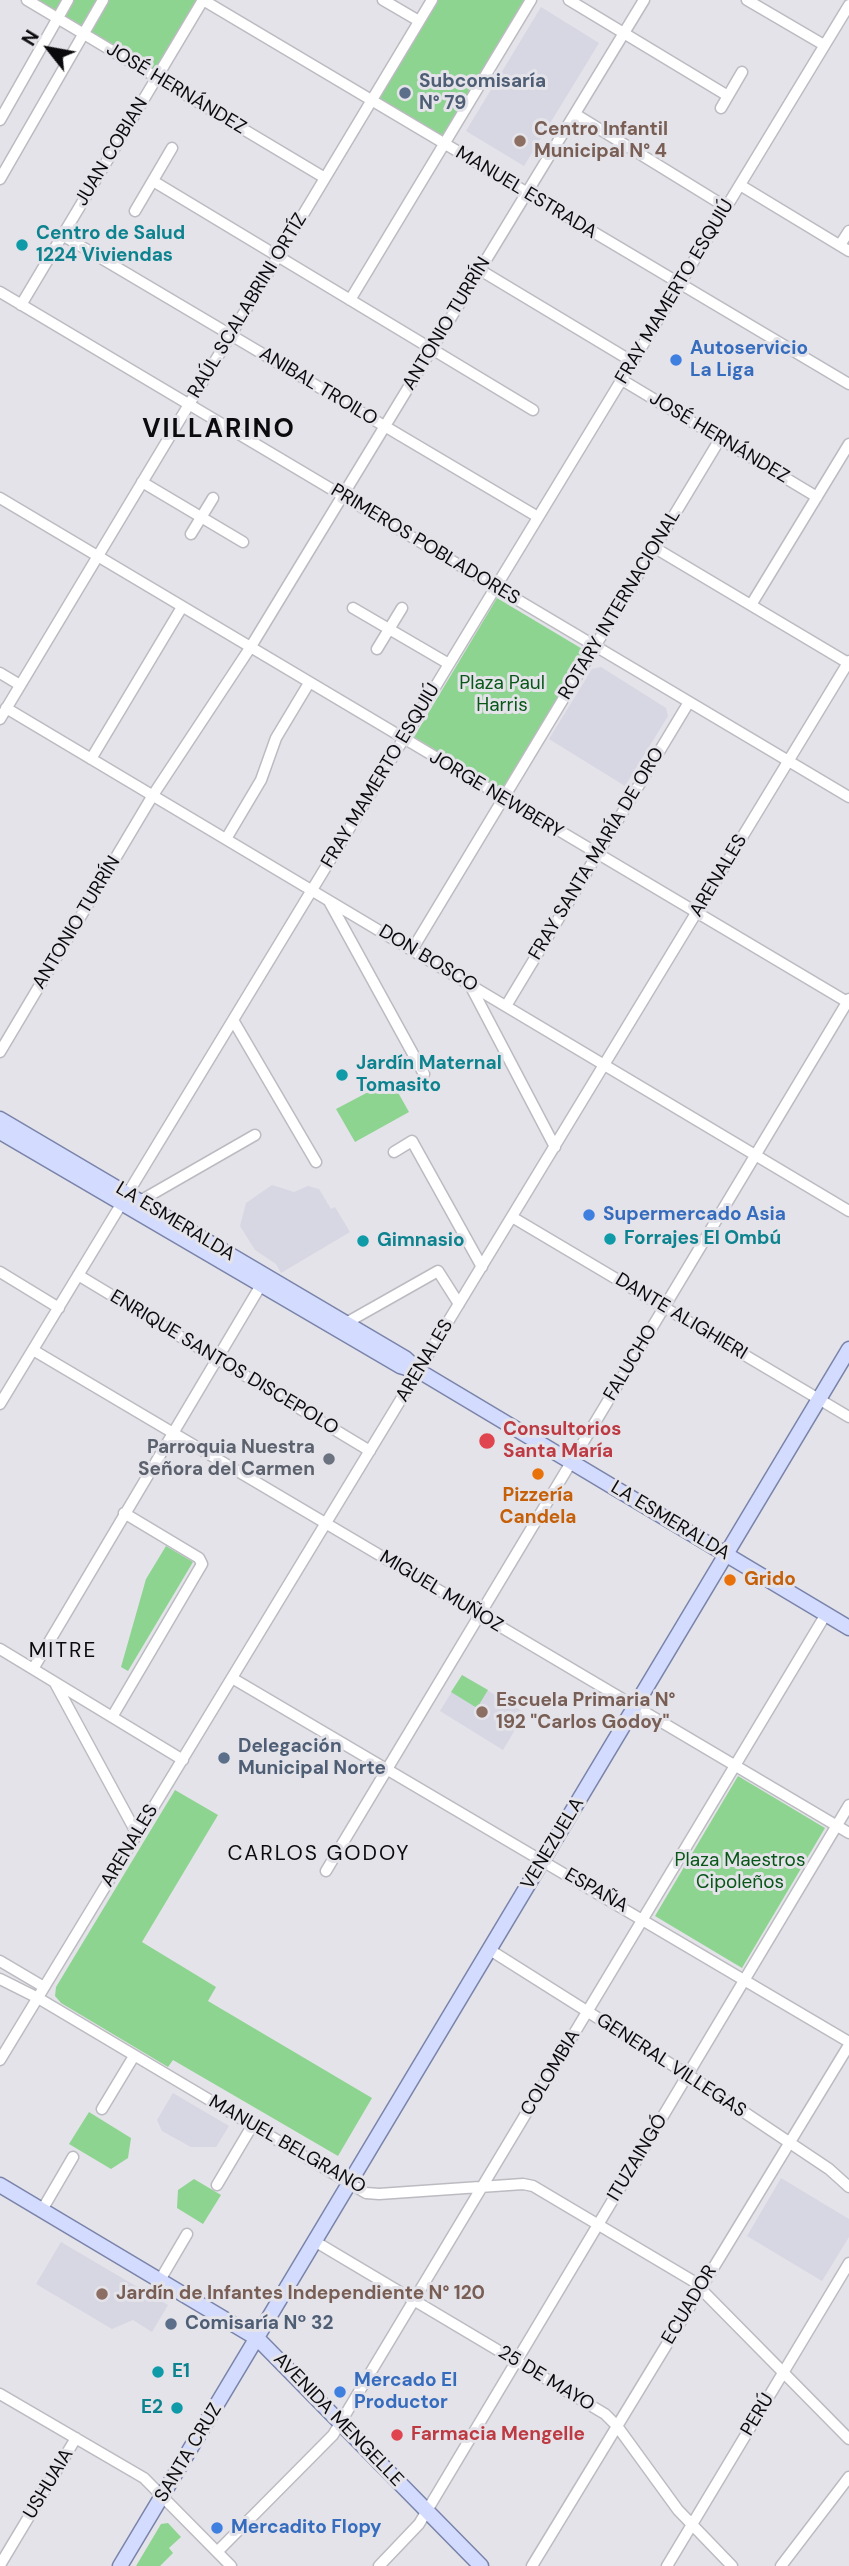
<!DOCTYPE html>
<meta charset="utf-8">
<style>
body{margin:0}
#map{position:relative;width:849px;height:2566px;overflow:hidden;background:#e4e3e9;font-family:"DM Sans",sans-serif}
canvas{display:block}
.north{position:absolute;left:14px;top:14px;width:70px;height:70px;-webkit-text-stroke:5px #e4e3e9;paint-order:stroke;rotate:301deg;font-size:19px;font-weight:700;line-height:28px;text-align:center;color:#0b0b0d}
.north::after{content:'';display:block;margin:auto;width:24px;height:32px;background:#0b0b0d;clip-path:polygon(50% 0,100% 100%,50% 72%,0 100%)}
</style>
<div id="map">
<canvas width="849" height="2566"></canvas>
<div class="north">N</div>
</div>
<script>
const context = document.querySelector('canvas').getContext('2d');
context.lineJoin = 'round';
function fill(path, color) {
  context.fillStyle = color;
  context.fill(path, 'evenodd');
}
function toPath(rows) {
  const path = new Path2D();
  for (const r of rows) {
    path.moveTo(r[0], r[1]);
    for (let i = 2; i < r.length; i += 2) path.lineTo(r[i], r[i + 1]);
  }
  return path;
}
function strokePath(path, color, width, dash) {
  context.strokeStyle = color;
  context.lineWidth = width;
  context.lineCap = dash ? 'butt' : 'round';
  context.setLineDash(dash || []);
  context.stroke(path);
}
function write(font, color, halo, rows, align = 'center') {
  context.font = font + ' "DM Sans",sans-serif';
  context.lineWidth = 6;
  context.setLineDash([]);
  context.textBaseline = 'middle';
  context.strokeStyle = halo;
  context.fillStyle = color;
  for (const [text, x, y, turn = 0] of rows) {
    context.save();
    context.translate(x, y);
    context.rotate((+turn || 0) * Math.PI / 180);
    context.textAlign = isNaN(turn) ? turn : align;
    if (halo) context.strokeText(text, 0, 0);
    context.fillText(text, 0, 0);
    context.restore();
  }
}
const built = toPath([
 [541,7,599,43,524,166,466,131],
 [601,667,666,708,668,716,625,786,549,739,592,669],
 [272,1185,294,1192,308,1186,319,1189,331,1209,335,1207,350,1232,281,1273,276,1264,255,1250,240,1226,246,1203],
 [462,1675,525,1713,503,1750,440,1711],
 [173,2093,229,2126,216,2147,191,2147,162,2131,157,2120],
 [781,2178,849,2219,849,2237,822,2281,747,2236],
 [61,2242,168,2305,152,2332,133,2320,112,2329,36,2284]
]);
const green = toPath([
 [35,0,197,0,154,72],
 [432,0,531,0,444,144,371,101],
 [497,598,589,653,506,792,414,737],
 [391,1080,409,1112,355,1142,336,1109],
 [166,1546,193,1562,128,1671,121,1667,146,1579],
 [462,1675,488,1690,477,1708,451,1692],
 [738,1776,825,1828,742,1968,655,1916],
 [175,1790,218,1815,142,1942,216,1987,208,2001,372,2098,338,2156,173,2060,168,2067,61,2003,55,1996,56,1987],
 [89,2112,131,2138,128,2158,111,2169,69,2144],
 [194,2179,221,2195,203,2224,177,2208,178,2190],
 [168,2523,181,2537,169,2548,173,2553,160,2566,136,2566,161,2524]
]);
const minor = toPath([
 [27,0,325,178],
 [203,0,849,384],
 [383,0,419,21],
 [569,0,728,96],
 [747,0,824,45],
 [721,108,742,72],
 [575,114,726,207],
 [0,120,68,0],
 [0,179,103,0],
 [153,181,533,410],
 [740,185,849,251],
 [135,211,172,148],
 [62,235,538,517],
 [840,245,849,231],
 [480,270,633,362],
 [0,292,849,797],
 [350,300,531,0],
 [21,305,203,0],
 [622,380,817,497],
 [142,482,243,542],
 [0,498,849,1003],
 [191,534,213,498],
 [655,548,848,663],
 [751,605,849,444],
 [353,608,449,664],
 [377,649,402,608],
 [0,673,20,685],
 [6,708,849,1211],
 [0,719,432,0],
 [91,759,182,607],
 [226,839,261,780,276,738,309,683],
 [329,901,424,1074],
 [412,950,720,439],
 [470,985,555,1147],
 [506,1006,689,702],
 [233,1020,316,1162],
 [0,1052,153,795,250,648,644,0],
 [394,1152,412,1141,482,1267],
 [140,1201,255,1135],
 [512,1217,849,1417],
 [0,1272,59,1308],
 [78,1275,370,1451],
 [346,1323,438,1271,459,1304],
 [33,1350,849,1833],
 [0,1404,849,5],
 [0,1649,183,1760],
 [33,1669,261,1285],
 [232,1678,849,2042],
 [55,1683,137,1834],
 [112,1717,202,1564,199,1558,124,1513],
 [326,1871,849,999],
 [490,1950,696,2080,829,2169,849,2187],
 [0,1961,44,1987],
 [0,1979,38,1998,366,2193,379,2194,523,2184,533,2186,693,2281,849,2439],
 [0,2060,849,661],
 [102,2109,134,2056],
 [217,2185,252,2126],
 [42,2210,73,2157],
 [316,2242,605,2414,617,2426,678,2510,732,2566],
 [160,2280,187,2234],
 [0,2394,144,2478,231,2566],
 [217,2552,333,2435,826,1614],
 [0,2565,76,2438],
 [379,2566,419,2524,849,1805],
 [532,2566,849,2045],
 [667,2566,849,2263],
 [781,2566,849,2477]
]);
const major = toPath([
 [0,1119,405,1358,419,1371,849,1628],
 [0,1132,400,1366,417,1371],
 [0,2185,258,2339,481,2566],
 [120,2566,849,1349]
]);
const markers = [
 [405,93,7,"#5c6f8a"],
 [520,141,7,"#8d6e63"],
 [22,245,7,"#0f9aa8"],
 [676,360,7,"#3f7fe0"],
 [342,1075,7,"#0f9aa8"],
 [589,1215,7,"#3f7fe0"],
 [610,1239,7,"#0f9aa8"],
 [363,1241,7,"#0f9aa8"],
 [487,1441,9,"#e0444e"],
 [329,1459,7,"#6b7280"],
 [538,1474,7,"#e8710a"],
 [730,1580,7,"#e8710a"],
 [482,1712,7,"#8d6e63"],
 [224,1758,7,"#5c6f8a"],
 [102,2294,7,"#8d6e63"],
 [171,2324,7,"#5c6f8a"],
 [158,2372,7,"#0f9aa8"],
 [340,2392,7,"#3f7fe0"],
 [177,2408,7,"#0f9aa8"],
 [397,2435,7,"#e0444e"],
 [217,2528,7,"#3f7fe0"]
];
const serviceNames = [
 ["Subcomisaría",419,82],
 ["N° 79",419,104],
 ["Delegación",238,1747],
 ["Municipal Norte",238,1769],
 ["Comisaría Nº 32",185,2324]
];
const streetNames = [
 ["JOSÉ HERNÁNDEZ",176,89,31],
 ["JUAN COBIAN",112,152,-59],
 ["MANUEL ESTRADA",526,193,31],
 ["FRAY MAMERTO ESQUIÚ",675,292,-59],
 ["RAÚL SCALABRINI ORTÍZ",248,306,-59],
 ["ANTONIO TURRÍN",447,324,-59],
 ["ANIBAL TROILO",318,387,31],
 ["JOSÉ HERNÁNDEZ",719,438,31],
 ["PRIMEROS POBLADORES",425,545,31],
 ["ROTARY INTERNACIONAL",620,605,-59],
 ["FRAY MAMERTO ESQUIÚ",381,776,-59],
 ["JORGE NEWBERY",496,795,31],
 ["FRAY SANTA MARÍA DE ORO",597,854,-59],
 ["ARENALES",719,876,-59],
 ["ANTONIO TURRÍN",77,923,-59],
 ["DON BOSCO",428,959,31],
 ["LA ESMERALDA",175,1222,31],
 ["DANTE ALIGHIERI",681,1317,31],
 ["ARENALES",425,1361,-59],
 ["ENRIQUE SANTOS DISCEPOLO",224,1363,31],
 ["FALUCHO",631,1363,-59],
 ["LA ESMERALDA",670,1521,31],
 ["MIGUEL MUÑOZ",441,1592,31],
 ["VENEZUELA",553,1844,-59],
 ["ARENALES",130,1846,-59],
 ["ESPAÑA",596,1891,30],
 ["GENERAL VILLEGAS",671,2066,33],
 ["COLOMBIA",551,2073,-59],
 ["MANUEL BELGRANO",287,2145,30],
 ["ITUZAINGÓ",638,2158,-59],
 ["ECUADOR",690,2305,-59],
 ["25 DE MAYO",546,2379,31],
 ["PERÚ",758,2415,-59],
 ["AVENIDA MENGELLE",338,2420,46],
 ["SANTA CRUZ",189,2453,-59],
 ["USHUAIA",49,2484,-59]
];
const educationNames = [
 ["Centro Infantil",534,130],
 ["Municipal N° 4",534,152],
 ["Escuela Primaria N°",496,1701],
 ["192 \"Carlos Godoy\"",496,1723],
 ["Jardín de Infantes Independiente N° 120",116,2294]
];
const cultureNames = [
 ["Centro de Salud",36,234],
 ["1224 Viviendas",36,256],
 ["Jardín Maternal",356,1064],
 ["Tomasito",356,1086],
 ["Forrajes El Ombú",624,1239],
 ["Gimnasio",377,1241],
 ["E1",172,2372],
 ["E2",163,2408,"right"]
];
const shopNames = [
 ["Autoservicio",690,349],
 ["La Liga",690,371],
 ["Supermercado Asia",603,1215],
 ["Mercado El",354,2381],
 ["Productor",354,2403],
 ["Mercadito Flopy",231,2528]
];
const parkNames = [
 ["Plaza Paul",502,684],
 ["Harris",502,706],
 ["Plaza Maestros",740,1861],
 ["Cipoleños",740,1883]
];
const healthNames = [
 ["Consultorios",503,1430],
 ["Santa María",503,1452],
 ["Farmacia Mengelle",411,2435]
];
const worshipNames = [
 ["Parroquia Nuestra",315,1448],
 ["Señora del Carmen",315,1470]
];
const foodNames = [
 ["Pizzería",538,1496],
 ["Candela",538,1518],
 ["Grido",744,1580,"left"]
];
const neighbourhoodNames = [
 ["MITRE",63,1651],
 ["CARLOS GODOY",319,1854]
];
const districtNames = [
 ["VILLARINO",219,430]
];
fill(built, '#d7d6e3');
fill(green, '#8ed491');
strokePath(minor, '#bcbbc1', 13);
strokePath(major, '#7a84aa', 17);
strokePath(minor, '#fff', 10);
strokePath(major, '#d3dcfe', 14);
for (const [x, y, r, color] of markers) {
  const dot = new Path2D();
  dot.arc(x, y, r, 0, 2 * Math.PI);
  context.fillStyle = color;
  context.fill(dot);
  strokePath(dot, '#e4e3e9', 2.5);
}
write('bold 19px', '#4e5e75', '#e4e3e9', serviceNames, 'left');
write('19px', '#0b0b0d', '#e4e3e9', streetNames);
write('bold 19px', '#785e54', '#e4e3e9', educationNames, 'left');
write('bold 19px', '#0d838f', '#e4e3e9', cultureNames, 'left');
write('bold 19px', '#366cbe', '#e4e3e9', shopNames, 'left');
write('19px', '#085718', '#e4e3e9', parkNames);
write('bold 19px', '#be3a42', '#e4e3e9', healthNames, 'left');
write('bold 19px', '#5b616d', '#e4e3e9', worshipNames, 'right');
write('bold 19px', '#c56008', '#e4e3e9', foodNames);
context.letterSpacing = '2px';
write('21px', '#0b0b0d', '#e4e3e9', neighbourhoodNames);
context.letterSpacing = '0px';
context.letterSpacing = '2px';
write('bold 26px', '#0b0b0d', '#e4e3e9', districtNames);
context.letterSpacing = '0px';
</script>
